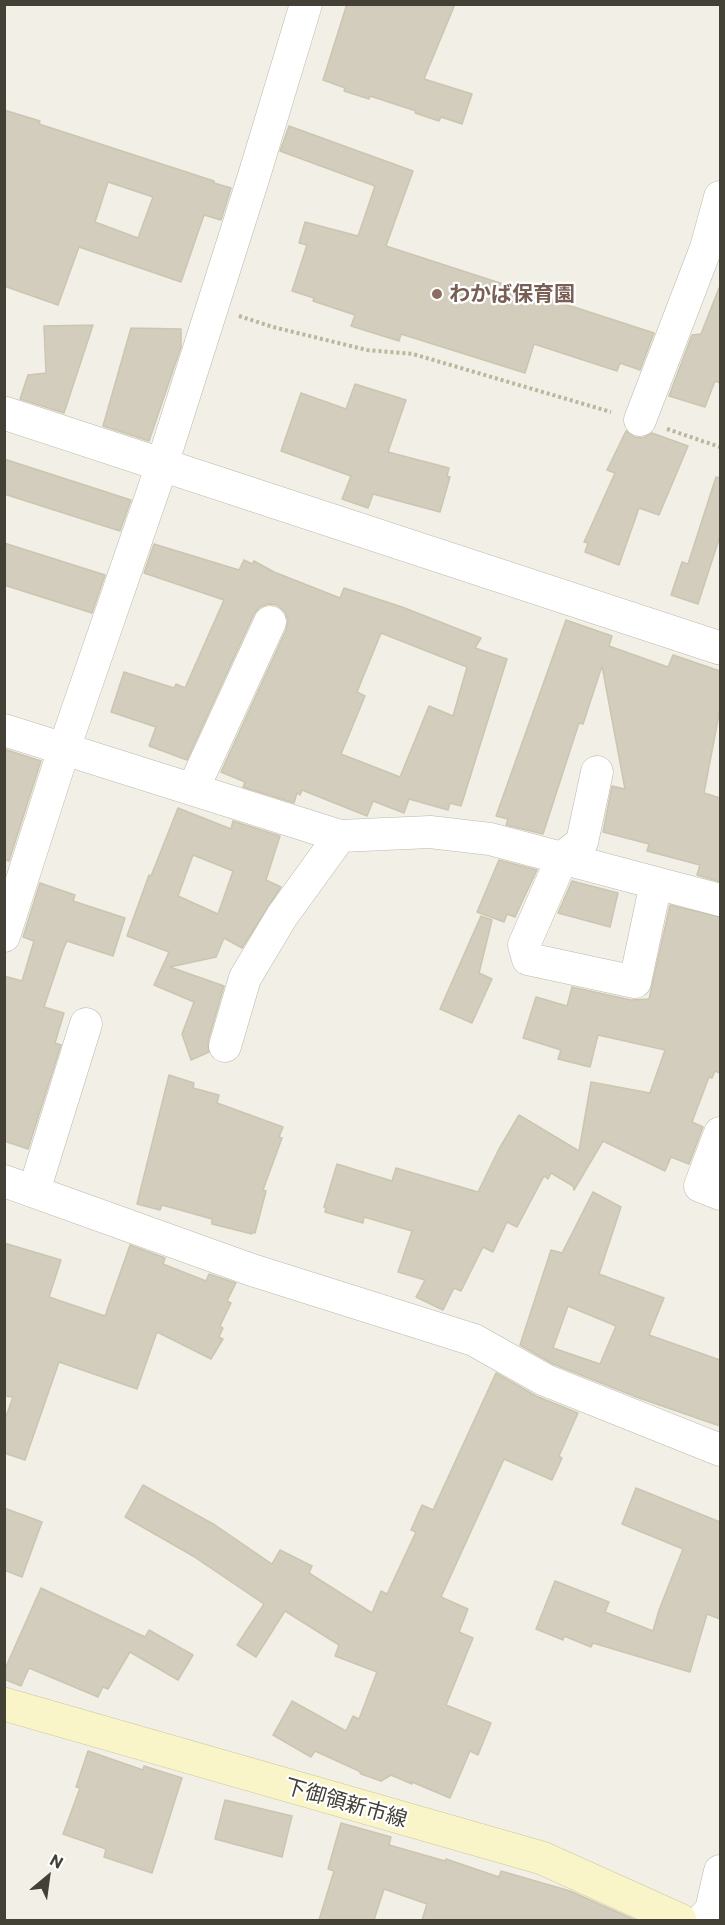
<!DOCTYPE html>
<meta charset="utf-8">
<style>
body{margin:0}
#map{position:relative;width:725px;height:1925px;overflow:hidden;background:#f1efe6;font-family:Commissioner,sans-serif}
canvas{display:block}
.frame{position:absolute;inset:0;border:6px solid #434036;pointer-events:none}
.north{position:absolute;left:18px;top:1847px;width:60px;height:60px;-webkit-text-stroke:4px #fff;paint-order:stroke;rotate:29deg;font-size:16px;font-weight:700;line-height:24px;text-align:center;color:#434036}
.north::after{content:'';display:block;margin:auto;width:21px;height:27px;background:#434036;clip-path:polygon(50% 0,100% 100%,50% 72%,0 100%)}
</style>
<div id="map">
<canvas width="725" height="1925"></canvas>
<div class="frame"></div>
<div class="north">N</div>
</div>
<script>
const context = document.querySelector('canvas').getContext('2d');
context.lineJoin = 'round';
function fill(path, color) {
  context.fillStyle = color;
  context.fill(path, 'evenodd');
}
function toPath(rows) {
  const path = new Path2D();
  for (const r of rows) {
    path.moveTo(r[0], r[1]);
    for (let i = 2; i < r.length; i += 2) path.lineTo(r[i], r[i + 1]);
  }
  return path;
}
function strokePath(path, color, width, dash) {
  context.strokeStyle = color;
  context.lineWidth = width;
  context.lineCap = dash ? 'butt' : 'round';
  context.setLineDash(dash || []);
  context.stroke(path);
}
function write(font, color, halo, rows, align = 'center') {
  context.font = font + ' Commissioner,"Noto Sans JP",sans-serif';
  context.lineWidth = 4.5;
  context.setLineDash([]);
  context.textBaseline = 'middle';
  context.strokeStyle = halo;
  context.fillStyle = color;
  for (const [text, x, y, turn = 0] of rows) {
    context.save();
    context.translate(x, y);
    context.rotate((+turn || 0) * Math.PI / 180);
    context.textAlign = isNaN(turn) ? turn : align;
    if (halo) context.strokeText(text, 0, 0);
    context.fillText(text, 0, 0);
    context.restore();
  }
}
const building = toPath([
 [347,4,455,4,424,79,472,94,462,124,441,117,439,121,415,113,416,111,370,96,369,99,344,91,345,88,323,80,347,4],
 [4,110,40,121,39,124,214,181,214,183,231,188,221,220,204,215,181,282,79,247,58,305,4,286,4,110],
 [108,182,153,197,138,238,95,222,108,182],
 [289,126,413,171,386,246,654,333,640,370,620,363,617,371,534,344,525,373,401,334,399,341,351,326,355,315,313,301,314,298,292,291,307,245,299,243,305,222,358,236,375,186,280,151,289,126],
 [719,288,720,288,720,383,715,381,705,407,669,396,692,335,701,334,719,288],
 [93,325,64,413,20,399,28,375,46,373,44,326,93,325],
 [131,328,181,329,181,347,149,441,103,426,131,328],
 [355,384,406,400,388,452,449,468,447,476,450,477,440,512,373,494,368,508,342,499,351,476,281,451,301,393,346,409,355,384],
 [626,431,634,437,643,438,652,433,688,446,659,515,639,508,619,565,585,552,588,543,584,542,615,473,607,470,626,431],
 [4,459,131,500,120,531,4,494,4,459],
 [716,477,720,478,720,536,698,604,671,595,682,562,688,564,716,477],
 [4,543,105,575,92,613,4,585,4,543],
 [154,544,239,570,244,560,252,564,254,561,274,572,340,598,344,588,402,607,481,638,475,648,507,659,461,806,450,803,448,810,409,799,404,813,373,801,367,816,302,790,300,795,297,793,294,803,243,787,245,782,221,772,286,630,288,621,285,612,277,605,268,604,260,607,254,614,187,760,149,746,156,727,111,712,124,672,174,688,176,684,185,688,224,600,144,573,154,544],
 [381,633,467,667,453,716,429,706,400,777,341,754,365,696,357,692,381,633],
 [566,620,612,636,609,646,668,667,673,655,720,671,720,709,704,793,720,798,720,882,697,875,700,865,647,851,649,844,603,832,612,786,625,789,602,666,583,724,579,723,543,834,506,825,508,819,496,816,566,620],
 [4,749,41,761,9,861,4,860,4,749],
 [178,808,231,829,233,821,280,836,266,880,281,887,242,948,224,938,216,957,170,967,224,986,208,1041,209,1052,191,1060,182,1034,194,1002,154,985,169,952,127,936,149,875,151,876,178,808],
 [193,855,233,871,218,914,178,896,193,855],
 [499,860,537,870,515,917,507,914,504,922,477,912,499,860],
 [572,881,618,893,610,927,558,913,572,881],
 [40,883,75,895,73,901,125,918,113,956,67,941,63,950,44,1007,64,1013,55,1043,61,1045,28,1149,4,1141,4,976,22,981,34,941,23,937,40,883],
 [670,905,720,917,720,1073,715,1071,712,1078,709,1077,692,1122,703,1127,689,1164,671,1157,665,1171,603,1141,574,1190,573,1186,551,1173,548,1179,544,1176,517,1227,507,1222,493,1252,483,1247,461,1291,454,1288,443,1310,416,1297,425,1280,398,1272,412,1231,364,1217,363,1223,325,1212,326,1208,324,1207,337,1164,392,1181,396,1168,478,1192,499,1149,519,1115,579,1151,591,1082,650,1093,665,1050,598,1035,590,1067,558,1059,561,1050,523,1038,536,997,567,1006,572,987,631,1000,649,999,670,905],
 [481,916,492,920,479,973,492,979,472,1023,440,1009,481,916],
 [169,1075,194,1083,193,1088,219,1095,217,1103,283,1127,279,1137,282,1138,263,1190,266,1191,255,1233,252,1232,252,1234,212,1224,212,1219,162,1205,160,1210,137,1204,169,1075],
 [593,1192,621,1207,599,1274,664,1298,649,1335,720,1360,720,1426,639,1398,553,1364,520,1345,551,1250,562,1253,593,1192],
 [568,1306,616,1326,600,1364,553,1348,568,1306],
 [4,1243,61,1260,49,1297,105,1316,130,1245,165,1258,163,1264,206,1281,209,1274,236,1283,227,1301,231,1303,220,1326,223,1328,219,1337,223,1339,211,1359,157,1332,137,1389,59,1362,25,1460,4,1453,4,1422,13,1397,4,1396,4,1243],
 [496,1373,536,1396,578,1413,559,1456,562,1458,552,1480,504,1459,441,1597,468,1609,459,1632,473,1638,446,1705,491,1723,478,1755,470,1751,450,1798,412,1782,412,1784,391,1775,381,1781,361,1774,359,1771,315,1751,311,1757,273,1735,292,1701,346,1731,353,1716,359,1719,377,1672,335,1656,339,1645,285,1611,256,1657,237,1645,264,1604,193,1556,125,1517,143,1485,215,1525,272,1564,280,1550,312,1566,309,1573,372,1613,381,1591,387,1594,416,1532,411,1530,422,1505,433,1510,496,1373],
 [636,1488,720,1522,720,1619,707,1614,690,1672,593,1643,591,1647,564,1636,563,1640,536,1629,555,1581,609,1602,605,1612,653,1631,659,1610,683,1549,622,1524,636,1488],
 [4,1508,42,1522,22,1577,4,1570,4,1508],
 [41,1588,145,1637,149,1630,193,1655,178,1680,130,1652,108,1689,103,1687,98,1697,29,1668,21,1686,4,1679,4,1671,41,1588],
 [88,1751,143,1770,144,1766,182,1778,152,1873,104,1857,106,1849,63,1834,80,1788,76,1787,88,1751],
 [225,1800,292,1816,282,1857,215,1839,225,1800],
 [341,1823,391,1837,389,1845,445,1861,446,1859,499,1877,501,1871,570,1891,635,1920,422,1920,427,1904,384,1889,374,1920,319,1920,334,1871,328,1869,341,1823]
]);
const path = toPath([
 [239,316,273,327,367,350,413,354,611,412],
 [667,429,720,447]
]);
const minor = toPath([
 [640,420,706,248,720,197],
 [4,730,340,836,430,832,490,839,720,900],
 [597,772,582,842,562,858,524,945,528,959,635,982,656,883],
 [193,789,270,622],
 [4,936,64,749,162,465,254,176,306,4],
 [225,1046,245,978,282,916,340,836],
 [720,1133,700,1186,720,1194],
 [4,1181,252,1270,474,1340,545,1380,720,1450],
 [34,1191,86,1024],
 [702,1920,711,1910,720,1871]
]);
const tertiary = toPath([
 [4,413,720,648]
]);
const secondary = toPath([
 [4,1704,542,1858,680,1920]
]);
const markers = [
 [437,294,6,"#8d6e63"]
];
const educationNames = [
 ["わかば保育園",449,294]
];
const streetNames = [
 ["下御領新市線",346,1803,16]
];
fill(building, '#d2cdbc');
strokePath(building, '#ccc5b0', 1.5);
strokePath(minor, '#bcb8a9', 33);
strokePath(tertiary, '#bcb8a9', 34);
strokePath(secondary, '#cdc799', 34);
strokePath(path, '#bcb69c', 4, [3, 3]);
strokePath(minor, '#fff', 32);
strokePath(tertiary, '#fff', 33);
strokePath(secondary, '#f9f5c8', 33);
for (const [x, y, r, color] of markers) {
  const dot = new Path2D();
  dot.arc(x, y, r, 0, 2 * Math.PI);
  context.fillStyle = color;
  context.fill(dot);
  strokePath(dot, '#fff', 2);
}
write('bold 21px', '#785e54', '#fff', educationNames, 'left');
write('21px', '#434036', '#fff', streetNames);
</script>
